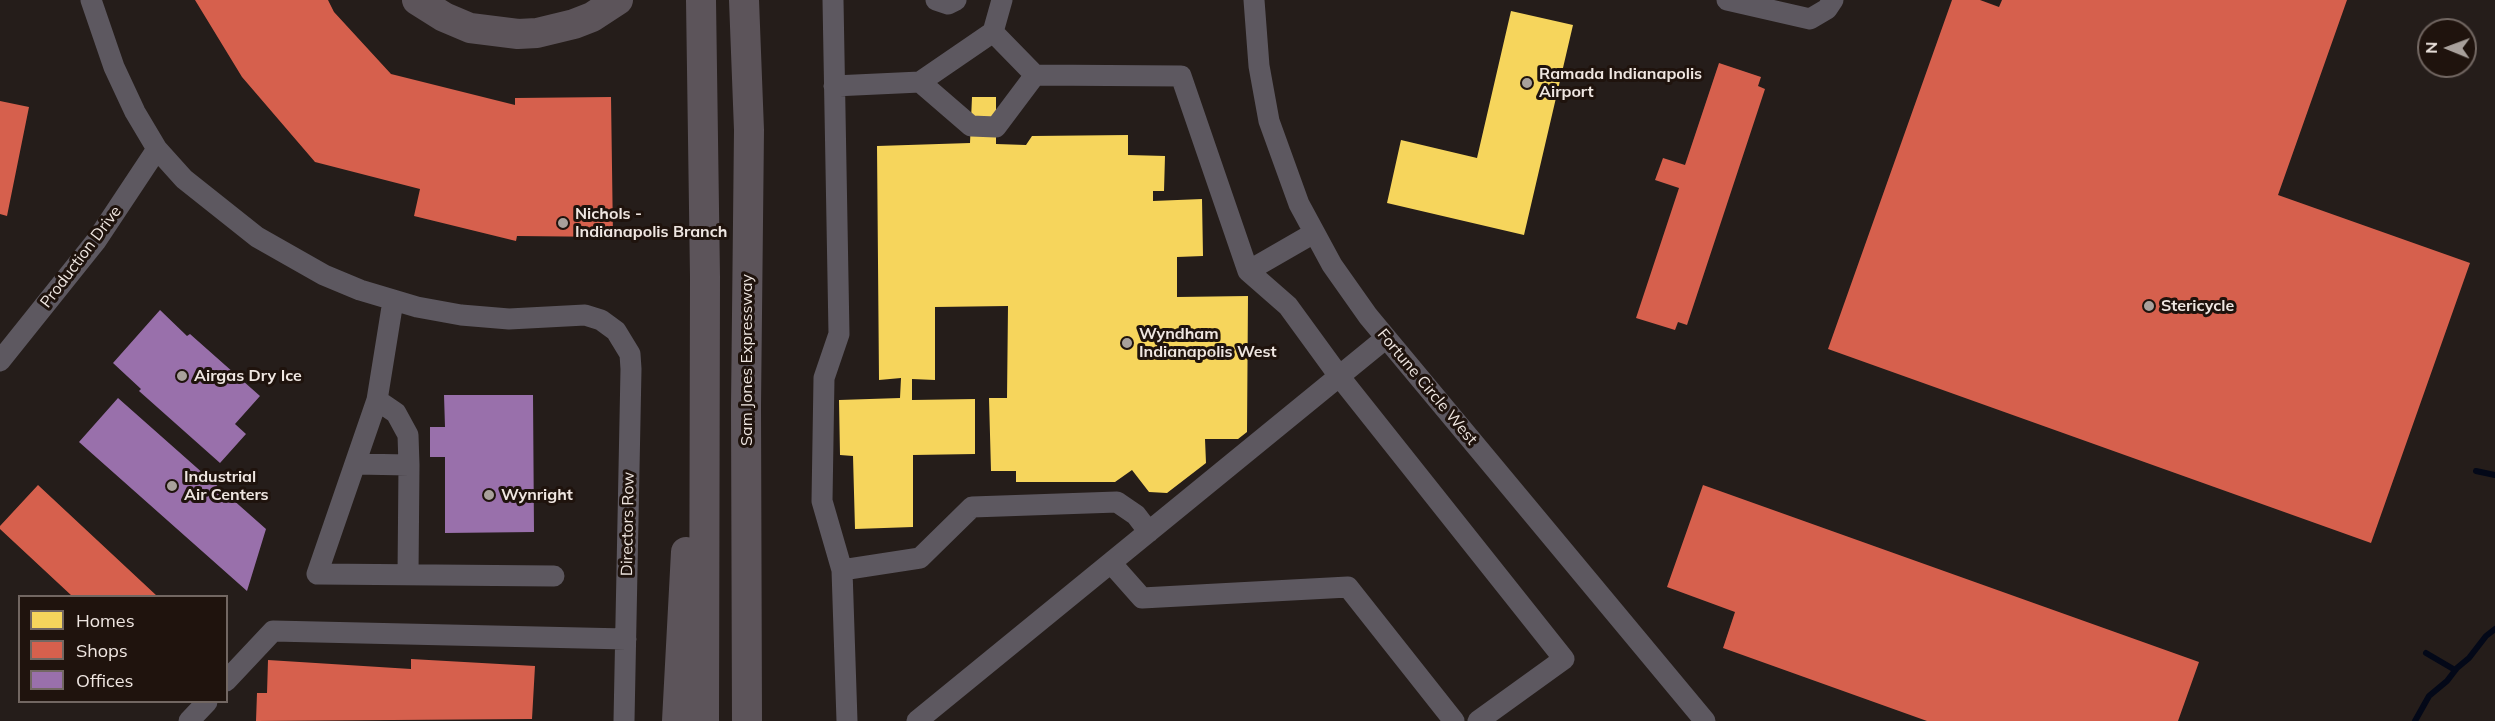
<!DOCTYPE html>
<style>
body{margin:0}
#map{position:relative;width:2495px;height:721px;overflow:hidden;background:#251d1a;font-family:Mulish,sans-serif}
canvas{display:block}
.legend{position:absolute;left:18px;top:595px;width:210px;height:108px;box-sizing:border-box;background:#1f130d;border:2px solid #726762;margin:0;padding:8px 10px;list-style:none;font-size:18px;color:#efe6e1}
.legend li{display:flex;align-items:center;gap:12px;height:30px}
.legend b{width:30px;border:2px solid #726762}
.north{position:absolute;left:2417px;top:18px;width:60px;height:60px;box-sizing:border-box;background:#1f130d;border:2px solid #726762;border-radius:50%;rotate:271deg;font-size:16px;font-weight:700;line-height:24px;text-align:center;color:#efe6e1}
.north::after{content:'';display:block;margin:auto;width:21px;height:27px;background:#a8a09b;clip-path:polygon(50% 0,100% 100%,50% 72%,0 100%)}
</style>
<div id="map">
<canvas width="2495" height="721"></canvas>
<ul class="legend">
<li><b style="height:16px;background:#f6d55c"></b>Homes</li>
<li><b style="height:16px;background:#d6604d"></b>Shops</li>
<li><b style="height:16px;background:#9970ab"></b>Offices</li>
</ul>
<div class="north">N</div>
</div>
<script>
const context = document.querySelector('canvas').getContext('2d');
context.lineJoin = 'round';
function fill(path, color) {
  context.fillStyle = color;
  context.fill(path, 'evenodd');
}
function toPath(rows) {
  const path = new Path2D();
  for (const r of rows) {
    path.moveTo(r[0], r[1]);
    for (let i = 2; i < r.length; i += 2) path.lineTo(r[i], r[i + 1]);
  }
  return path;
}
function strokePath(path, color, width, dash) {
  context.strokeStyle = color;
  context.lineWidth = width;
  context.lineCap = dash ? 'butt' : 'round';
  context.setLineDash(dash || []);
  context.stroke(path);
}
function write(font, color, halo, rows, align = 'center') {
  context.font = font + ' Mulish,sans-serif';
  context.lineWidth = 6;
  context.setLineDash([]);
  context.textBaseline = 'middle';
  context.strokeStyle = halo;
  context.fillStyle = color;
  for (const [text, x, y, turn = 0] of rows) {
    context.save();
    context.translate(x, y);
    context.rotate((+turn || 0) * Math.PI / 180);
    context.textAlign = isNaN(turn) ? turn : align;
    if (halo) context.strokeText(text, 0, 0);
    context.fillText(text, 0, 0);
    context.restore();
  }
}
const homes = toPath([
 [1511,11,1573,25,1524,235,1387,203,1401,140,1477,158],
 [972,97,996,97,996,144,1026,145,1032,136,1128,135,1128,155,1165,156,1164,191,1153,191,1153,201,1202,199,1203,256,1177,257,1177,297,1248,296,1247,432,1238,439,1205,439,1206,463,1167,493,1149,492,1132,470,1115,482,1016,482,1016,471,991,471,989,398,1007,398,1008,306,935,307,935,380,912,379,912,400,975,399,975,454,913,455,913,527,855,529,853,456,840,455,839,400,900,398,901,378,879,380,877,146,970,143]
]);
const shops = toPath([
 [195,0,328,0,334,12,391,74,515,105,515,98,611,97,613,237,517,236,516,241,414,216,420,189,315,162,242,77],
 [1952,0,1980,0,1999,7,2002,0,2347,0,2278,195,2470,263,2371,543,1828,349],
 [1719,63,1761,77,1758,86,1765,89,1687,325,1678,322,1675,330,1636,318,1679,188,1655,180,1663,158,1685,165],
 [0,101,29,107,7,216,0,214],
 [38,485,157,596,72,596,0,529,0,526],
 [1703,485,2199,662,2178,721,1927,721,1723,648,1735,612,1667,587],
 [411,659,535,666,532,719,256,721,257,693,267,693,268,660,411,669]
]);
const offices = toPath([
 [160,310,187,336,190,334,260,396,235,424,246,434,220,463,139,391,141,389,113,363],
 [444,395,533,395,534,532,445,533,445,457,430,457,430,427,445,427],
 [118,398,266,529,247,591,79,442]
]);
const stream = toPath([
 [2476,471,2495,475],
 [2426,653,2455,670],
 [2415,721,2429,696,2447,681,2457,668,2469,658,2486,636,2495,629]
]);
const minor = toPath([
 [91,0,114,67,135,112,157,149,184,179,257,237,324,275,360,290,417,307,461,315,509,319,585,315,601,320,616,331,630,354,631,369,624,721],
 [833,0,839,334,824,378,822,501,842,570],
 [936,0,948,4,956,0],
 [1254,0,1259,66,1269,121,1299,204,1332,265,1368,316,1705,721],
 [1727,0,1810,19,1827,9,1833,0],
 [993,32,1002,0],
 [920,82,971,126,996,127,1035,75],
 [834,86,920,82,993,32,1035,75,1181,76,1248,271,1288,306,1339,376,1564,659,1478,721],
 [1248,271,1314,233],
 [393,301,377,400,317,574,554,576],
 [0,361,96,241,157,149],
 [377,400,396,413,408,435,409,465],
 [356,464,409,465,408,575],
 [1111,563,1142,598,1348,587,1454,721],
 [226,681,273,631,626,639],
 [189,721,207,702],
 [847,721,842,570,920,558,972,507,1117,502,1136,515,1149,532],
 [917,721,1386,338]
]);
const highway = toPath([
 [417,0,444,17,470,28,518,34,537,33,574,24,592,17,618,0],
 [701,0,705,277,704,721],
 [744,0,749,130,746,406,747,721],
 [677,721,686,552]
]);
const markers = [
 [1527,83,6,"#a8a09b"],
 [563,223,6,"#a8a09b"],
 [2149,306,6,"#a8a09b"],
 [1127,343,6,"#a8a09b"],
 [182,376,6,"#a8a09b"],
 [172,486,6,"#a8a09b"],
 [489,495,6,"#a8a09b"]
];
const poiNames = [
 ["Ramada Indianapolis",1539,74],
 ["Airport",1539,92],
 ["Nichols -",575,214],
 ["Indianapolis Branch",575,232],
 ["Stericycle",2161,306],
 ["Wyndham",1139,334],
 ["Indianapolis West",1139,352],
 ["Airgas Dry Ice",194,376],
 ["Industrial",184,477],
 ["Air Centers",184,495],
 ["Wynright",501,495]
];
const streetNames = [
 ["Production Drive",81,257,-53],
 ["Sam Jones Expressway",747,360,-90],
 ["Fortune Circle West",1427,387,50],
 ["Directors Row",628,524,-89]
];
fill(homes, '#f6d55c');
fill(shops, '#d6604d');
fill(offices, '#9970ab');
strokePath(stream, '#030818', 6);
strokePath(minor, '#5d5860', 21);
strokePath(highway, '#5c545a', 30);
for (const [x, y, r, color] of markers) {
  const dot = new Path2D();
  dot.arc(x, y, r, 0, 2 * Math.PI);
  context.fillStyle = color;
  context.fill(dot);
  strokePath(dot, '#1f130d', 2);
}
write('bold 16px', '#efe6e1', '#1f130d', poiNames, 'left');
write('16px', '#efe6e1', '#1f130d', streetNames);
</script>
